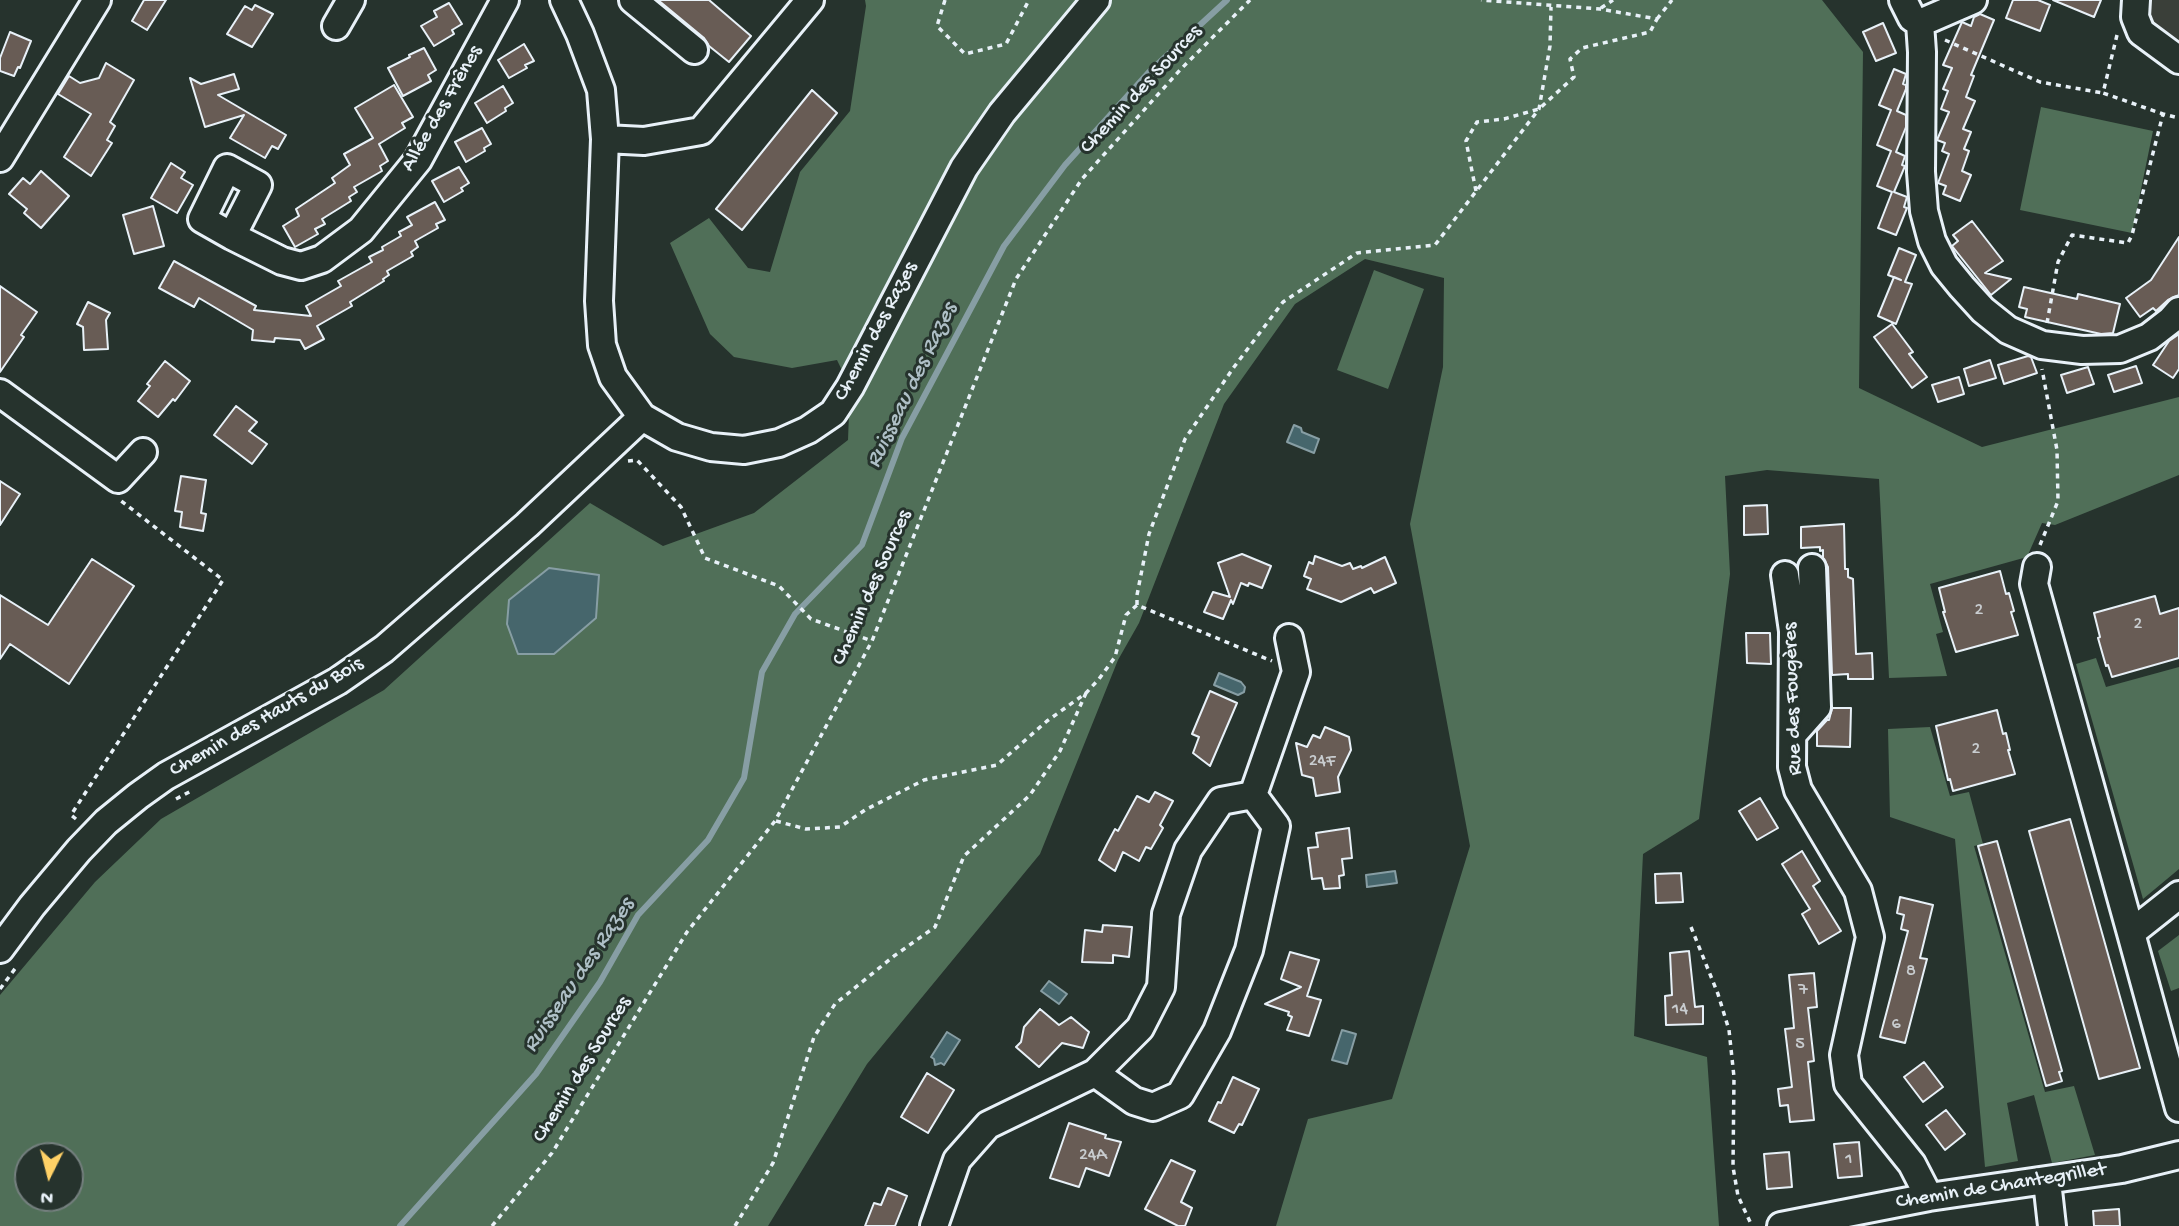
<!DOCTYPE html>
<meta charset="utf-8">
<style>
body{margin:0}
#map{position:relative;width:2179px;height:1226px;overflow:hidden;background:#26332d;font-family:"Gochi Hand",sans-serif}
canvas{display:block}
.north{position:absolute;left:14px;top:1142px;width:70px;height:70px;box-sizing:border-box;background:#26332d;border:2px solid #747f7e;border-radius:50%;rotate:186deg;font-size:19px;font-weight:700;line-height:28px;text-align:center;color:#e8f1f8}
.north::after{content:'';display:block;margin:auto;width:24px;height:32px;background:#ffd166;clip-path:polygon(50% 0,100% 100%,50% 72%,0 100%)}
</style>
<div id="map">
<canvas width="2179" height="1226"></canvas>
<div class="north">N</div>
</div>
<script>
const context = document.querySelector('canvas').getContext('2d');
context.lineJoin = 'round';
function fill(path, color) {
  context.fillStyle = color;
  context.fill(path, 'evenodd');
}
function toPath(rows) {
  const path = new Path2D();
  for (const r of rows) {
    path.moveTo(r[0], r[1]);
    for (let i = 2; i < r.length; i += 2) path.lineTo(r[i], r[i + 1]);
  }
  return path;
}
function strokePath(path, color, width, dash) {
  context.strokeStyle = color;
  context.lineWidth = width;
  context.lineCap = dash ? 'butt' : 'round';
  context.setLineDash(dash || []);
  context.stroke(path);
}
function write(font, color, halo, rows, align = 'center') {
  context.font = font + ' "Gochi Hand",sans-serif';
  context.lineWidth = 6;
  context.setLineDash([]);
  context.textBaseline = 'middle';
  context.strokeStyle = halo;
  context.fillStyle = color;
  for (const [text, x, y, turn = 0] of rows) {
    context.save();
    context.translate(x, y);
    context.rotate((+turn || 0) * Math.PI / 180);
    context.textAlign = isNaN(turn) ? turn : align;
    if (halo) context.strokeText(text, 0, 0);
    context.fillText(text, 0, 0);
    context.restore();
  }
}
const built = toPath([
 [2150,0,2179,0,2179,42,2157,28,2151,22,2148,8]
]);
const green = toPath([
 [865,0,1822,0,1863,52,1859,388,1982,447,2179,397,2179,475,2055,525,2042,523,2027,557,1930,584,1943,632,1936,634,1947,676,1889,678,1879,479,1767,470,1725,476,1730,574,1699,819,1643,854,1634,1036,1707,1057,1719,1226,1276,1226,1308,1119,1392,1099,1470,846,1410,524,1443,367,1444,278,1365,259,1295,304,1224,404,1139,623,1118,660,1040,854,867,1064,768,1226,0,1226,0,995,95,882,161,819,384,690,590,503,663,546,754,513,848,440,850,387,837,360,792,368,734,357,710,334,670,243,709,218,748,268,770,272,800,172,850,111,866,6],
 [28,1156,70,1156,70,1198,28,1198],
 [2041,107,2153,131,2132,233,2020,210],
 [1374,270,1424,289,1388,389,1337,370],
 [2096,658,2106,687,2179,667,2179,869,2143,899,2076,664],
 [1930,727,1950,796,1969,792,1983,844,1974,846,2045,1092,2074,1086,2095,1155,2052,1163,2034,1095,2007,1103,2018,1161,1985,1167,1955,839,1890,817,1888,729],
 [2179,935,2179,988,2171,991,2158,951]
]);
const water = toPath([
 [1294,425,1301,428,1302,432,1319,439,1314,453,1287,442,1294,425],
 [549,568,599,575,596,618,554,654,518,654,507,624,509,600,549,568],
 [1219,673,1241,682,1245,687,1244,692,1238,695,1214,685,1219,673],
 [1395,871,1397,883,1367,887,1366,875,1395,871],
 [1049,981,1067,994,1059,1004,1041,991,1049,981],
 [1342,1030,1356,1034,1347,1064,1332,1060,1342,1030],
 [947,1032,960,1040,944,1065,941,1063,935,1065,934,1059,931,1057,947,1032]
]);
const stream = toPath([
 [400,1226,536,1074,600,982,638,915,708,840,744,778,762,672,795,614,862,545,902,438,1004,246,1065,165,1149,72,1227,0]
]);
const building = toPath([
 [144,0,166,0,147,30,132,21,144,0],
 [658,0,709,0,751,36,729,62,709,46,704,38,658,0],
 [2013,0,2038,0,2050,5,2040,31,2006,18,2013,0],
 [2053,0,2101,0,2094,17,2053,0],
 [449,3,462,24,452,30,454,34,434,46,421,26,437,17,434,11,449,3],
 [255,5,273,14,252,47,227,34,245,6,252,10,255,5],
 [1980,14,1994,20,1971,75,1974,76,1966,97,1975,101,1963,129,1971,132,1964,149,1969,151,1962,171,1971,175,1960,201,1943,194,1946,186,1938,183,1949,154,1942,151,1945,143,1937,140,1949,112,1941,109,1948,91,1943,89,1952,68,1943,65,1962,22,1971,26,1974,17,1980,14],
 [1883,23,1896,53,1876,61,1863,32,1883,23],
 [10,32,31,41,20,68,18,67,14,76,0,71,0,58,10,32],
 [524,44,534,61,525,65,527,68,509,78,498,60,524,44],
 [424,48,436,70,428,75,431,81,403,96,388,68,410,57,409,55,424,48],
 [106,63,134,80,110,122,115,126,107,140,112,143,91,176,64,157,91,114,58,94,69,76,80,83,99,78,106,63],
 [1894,69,1906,74,1903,84,1906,85,1906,89,1897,111,1906,115,1906,127,1896,152,1905,156,1902,165,1905,166,1894,192,1907,197,1904,207,1907,208,1896,235,1878,228,1892,192,1877,186,1891,151,1877,145,1891,110,1879,105,1894,69],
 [234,74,239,89,218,95,286,135,278,149,272,146,265,158,230,138,244,115,205,127,190,78,201,84,234,74],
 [394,85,413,117,402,123,405,128,379,144,388,161,380,166,382,171,354,187,357,192,349,197,351,201,322,219,325,224,315,229,318,234,295,247,283,226,299,216,296,209,335,183,332,178,350,165,344,154,373,138,355,108,394,85],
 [503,86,513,103,505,108,506,111,487,123,475,103,503,86],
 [812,90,837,113,742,230,716,209,812,90],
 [482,128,491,144,484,148,485,151,466,162,455,142,482,128],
 [171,163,185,172,181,178,193,185,177,213,151,198,171,163],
 [459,167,469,183,461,188,463,191,444,202,432,181,459,167],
 [41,171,69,196,41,228,24,213,27,209,9,194,23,178,30,184,41,171],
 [435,202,445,220,436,224,438,228,415,241,418,247,411,252,413,256,387,271,389,275,383,279,384,281,350,302,352,306,317,326,324,339,305,349,300,340,275,338,274,342,252,340,253,330,199,298,194,307,159,288,174,261,256,306,254,310,311,316,306,306,341,286,338,281,372,262,369,257,383,250,382,247,401,236,399,232,412,225,407,217,435,202],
 [153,206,164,246,134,254,123,215,153,206],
 [1972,221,2003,261,1985,273,2011,279,1991,295,1952,246,1958,241,1953,235,1972,221],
 [2179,237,2179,295,2168,300,2156,311,2153,308,2140,317,2126,298,2151,280,2179,237],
 [1899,248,1916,255,1905,282,1912,284,1896,324,1878,316,1894,277,1901,280,1888,275,1899,248],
 [0,286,37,312,21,335,24,337,0,372,0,286],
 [2024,287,2077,299,2078,294,2120,304,2113,333,2101,334,2025,317,2027,309,2019,307,2024,287],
 [88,302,110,313,106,320,108,349,84,350,83,327,77,324,88,302],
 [1892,324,1913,352,1909,354,1927,377,1912,388,1874,337,1892,324],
 [2179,334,2179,369,2173,378,2153,365,2169,341,2179,334],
 [2028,356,2031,357,2037,373,2004,384,1998,365,2028,356],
 [1990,360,1996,378,1969,386,1964,369,1990,360],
 [165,361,190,381,175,401,173,399,158,417,138,401,150,386,147,384,165,361],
 [2136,366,2142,383,2114,392,2108,375,2136,366],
 [2088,367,2094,384,2067,393,2061,375,2088,367],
 [1959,377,1964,394,1938,402,1932,385,1959,377],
 [236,406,257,422,249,431,267,444,252,464,214,435,236,406],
 [181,476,206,480,201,513,206,514,203,531,180,527,182,512,175,511,181,476],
 [0,481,20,494,0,525,0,481],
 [1767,505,1768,534,1744,535,1744,506,1767,505],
 [1844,524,1845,569,1848,569,1848,577,1853,579,1856,654,1872,653,1873,679,1848,679,1848,674,1832,675,1828,567,1823,558,1823,550,1820,551,1820,547,1801,548,1801,527,1844,524],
 [1242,554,1271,566,1262,588,1249,583,1248,586,1241,583,1233,604,1231,600,1223,619,1204,612,1213,592,1230,597,1218,563,1242,554],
 [1315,556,1342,566,1350,563,1353,569,1361,566,1362,568,1385,557,1396,583,1374,593,1371,588,1341,602,1307,589,1311,579,1304,576,1309,562,1313,564,1315,556],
 [92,559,134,586,69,684,10,644,0,659,0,595,48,625,92,559],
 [2000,571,2006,594,2009,593,2014,611,2011,612,2018,635,1956,652,1943,612,1945,612,1939,588,2000,571],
 [2155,596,2160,614,2179,608,2179,658,2112,677,2108,665,2106,666,2098,638,2100,637,2094,613,2155,596],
 [1746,633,1770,633,1771,664,1747,663,1746,633],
 [1210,691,1237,703,1210,766,1193,753,1199,737,1192,734,1210,691],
 [1832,708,1851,708,1850,747,1817,746,1817,731,1827,720,1829,720,1832,708],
 [1997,710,2003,734,2006,733,2010,750,2008,750,2015,774,1953,791,1950,779,1948,780,1936,726,1997,710],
 [1325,727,1349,737,1351,750,1338,777,1340,792,1316,796,1313,778,1302,775,1296,743,1307,747,1313,735,1320,738,1325,727],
 [1155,792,1173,801,1160,825,1163,828,1151,849,1146,847,1139,861,1123,852,1115,871,1099,860,1107,844,1115,829,1118,831,1137,796,1149,802,1155,792],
 [1760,798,1778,828,1757,840,1739,811,1760,798],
 [2070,819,2140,1068,2099,1079,2029,831,2070,819],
 [1349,828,1352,858,1342,859,1344,875,1339,876,1340,888,1324,889,1322,878,1312,879,1308,848,1318,847,1316,833,1349,828],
 [1997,841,2062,1071,2059,1072,2062,1081,2046,1086,1978,846,1997,841],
 [1802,851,1820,881,1813,886,1841,931,1819,944,1802,914,1810,909,1782,864,1802,851],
 [1681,873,1683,902,1656,903,1655,874,1681,873],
 [1900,897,1933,905,1920,958,1927,959,1905,1043,1880,1037,1908,931,1901,929,1904,915,1897,913,1900,897],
 [1103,925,1132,927,1129,957,1113,955,1113,963,1082,962,1085,930,1102,932,1103,925],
 [1689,951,1695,1007,1703,1006,1703,1024,1666,1025,1665,996,1672,995,1670,953,1689,951],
 [1290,952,1319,960,1307,996,1321,1000,1309,1036,1287,1030,1292,1017,1288,1015,1289,1012,1265,1004,1301,987,1281,979,1290,952],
 [1814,973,1817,1007,1808,1008,1814,1061,1808,1062,1814,1120,1790,1122,1788,1105,1780,1106,1778,1089,1792,1087,1785,1029,1794,1028,1789,975,1814,973],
 [1040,1009,1059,1025,1071,1017,1089,1032,1083,1048,1062,1043,1039,1067,1016,1047,1021,1042,1024,1027,1040,1009],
 [1924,1062,1943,1087,1923,1102,1904,1077,1924,1062],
 [927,1073,954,1090,928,1133,901,1117,927,1073],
 [1233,1077,1259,1089,1242,1125,1239,1124,1234,1133,1209,1121,1218,1102,1221,1103,1233,1077],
 [1946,1110,1965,1134,1945,1150,1926,1125,1946,1110],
 [1069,1123,1106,1135,1105,1138,1121,1142,1109,1176,1086,1168,1079,1187,1050,1178,1069,1123],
 [1859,1142,1862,1176,1838,1178,1834,1144,1859,1142],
 [1789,1152,1792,1187,1767,1189,1764,1154,1789,1152],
 [1171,1160,1195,1171,1181,1202,1192,1208,1185,1226,1178,1226,1145,1209,1171,1160],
 [888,1188,907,1196,895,1226,865,1226,874,1203,881,1205,888,1188],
 [2119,1209,2120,1226,2094,1226,2093,1211,2119,1209]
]);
const path = toPath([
 [945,0,937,26,965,54,1006,44,1029,0],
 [1601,8,1613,0],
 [1657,19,1672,0],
 [2117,35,2103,93,2163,114],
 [1945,40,2040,82,2103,93],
 [1476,191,1466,141,1477,122,1504,119,1539,109,1574,77,1570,59,1582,48,1650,32,1657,19,1600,9,1481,0],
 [2047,323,2058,262,2072,235,2128,243,2132,235,2163,114,2179,118],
 [628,461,637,460,681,507,705,558,779,586,811,619,872,641],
 [2040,545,2058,501,2057,450,2042,369],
 [1137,605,1137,595,1149,534,1185,439,1234,367,1283,302,1357,253,1435,245,1539,109,1550,46,1551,7],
 [176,799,191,791],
 [76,819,71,815,223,580,120,500],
 [776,821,806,829,840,827,865,810,924,780,997,765,1047,721,1086,693,1099,679,1115,657,1126,615,1137,605,1272,661],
 [1691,927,1718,994,1729,1030,1734,1077,1733,1167,1738,1196,1752,1226],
 [0,989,17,966],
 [492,1226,552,1153,687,932,775,821,872,641,1016,279,1082,179,1180,70,1250,0],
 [735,1226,773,1163,814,1037,835,1004,894,956,935,927,964,856,1030,795,1060,751,1086,693]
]);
const minor = toPath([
 [564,0,580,34,601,90,605,139,599,301,602,345,613,377,642,417,677,437,711,447,744,450,779,443,808,430,833,413,850,387,964,168,1002,113,1096,0],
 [633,0,694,50],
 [1903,0,1912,18,1920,23,1922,52,1921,172,1924,211,1932,241,1944,265,1962,287,1983,310,2008,330,2042,345,2082,350,2120,349,2149,337,2171,320,2179,311],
 [2136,0,2135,17,2141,32,2179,60],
 [1920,23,1973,0],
 [336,26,351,0],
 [605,139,644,141,701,131,810,0],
 [0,158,97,0],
 [232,236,258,185,227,168,202,219,232,236,282,261,301,266,322,259,361,230,418,160,505,0],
 [0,393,118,479,143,452],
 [2037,567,2034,584,2131,933],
 [1785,575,1793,631,1792,767,1798,790,1858,891,1870,937,1844,1055,1848,1084,1912,1164,1929,1197],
 [1794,733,1817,707,1812,568],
 [1253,795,1276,826,1249,950,1217,1031,1180,1095,1153,1107,1134,1101,1095,1073,1140,1028,1161,987,1166,914,1188,850,1221,801,1253,795],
 [1253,795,1296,672,1289,638],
 [2179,895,2131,933,2179,1108],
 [0,949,32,906,79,850,106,822,138,796,166,776,338,681,384,649,527,525,642,417],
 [2047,1181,2052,1226],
 [934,1226,957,1160,988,1125,1095,1073],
 [1781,1226,1929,1197,2122,1169,2179,1155]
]);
const numberNames = [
 ["2",1979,611],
 ["2",2138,625],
 ["2",1976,750],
 ["24F",1322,762],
 ["8",1911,972],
 ["7",1803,991],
 ["14",1680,1010],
 ["6",1896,1025],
 ["5",1800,1045],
 ["24A",1093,1156],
 ["1",1849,1160]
];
const streetNames = [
 ["Chemin des Sources",1142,90,-47],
 ["Allée des Frênes",443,109,-60],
 ["Chemin des Razes",877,332,-62],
 ["Chemin des Sources",873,588,-66],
 ["Rue des Fougères",1794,699,-92],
 ["Chemin des Hauts du Bois",267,718,-30],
 ["Chemin des Sources",583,1070,-58],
 ["Chemin de Chantegrillet",2001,1187,-9]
];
const waterNames = [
 ["Ruisseau des Razes",913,386,-64],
 ["Ruisseau des Razes",580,976,-56]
];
fill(built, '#3a3f39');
fill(green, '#506f58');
fill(water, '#46666c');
strokePath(water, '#879ea4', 2);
strokePath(stream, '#879ea4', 6);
fill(building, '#685c55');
strokePath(building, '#e8f1f8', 2);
strokePath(minor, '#e8f1f8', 32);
strokePath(path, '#e8f1f8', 3.5, [5, 5]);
strokePath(minor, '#26332d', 26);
write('18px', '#c8cccf', null, numberNames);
write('21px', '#e8f1f8', '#26332d', streetNames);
write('italic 23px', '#afc0c7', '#26332d', waterNames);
</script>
